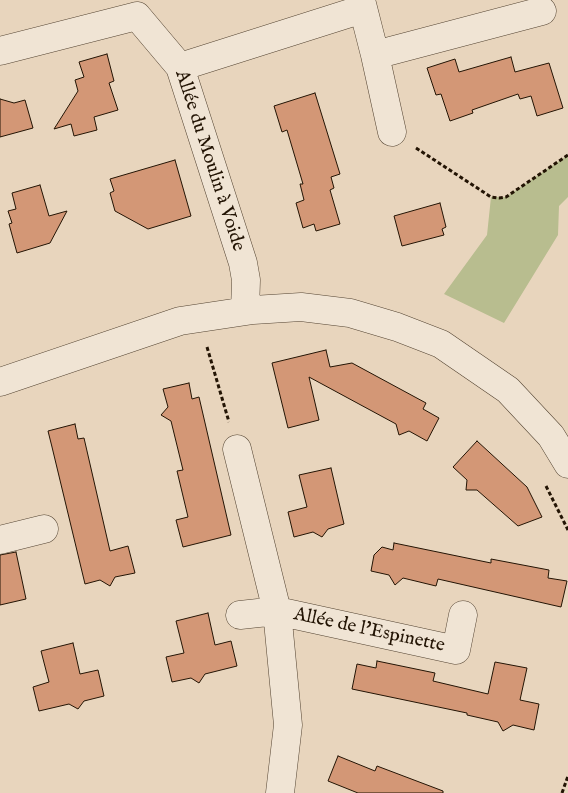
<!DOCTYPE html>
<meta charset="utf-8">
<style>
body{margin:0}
canvas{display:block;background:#e8d5bd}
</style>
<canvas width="568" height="793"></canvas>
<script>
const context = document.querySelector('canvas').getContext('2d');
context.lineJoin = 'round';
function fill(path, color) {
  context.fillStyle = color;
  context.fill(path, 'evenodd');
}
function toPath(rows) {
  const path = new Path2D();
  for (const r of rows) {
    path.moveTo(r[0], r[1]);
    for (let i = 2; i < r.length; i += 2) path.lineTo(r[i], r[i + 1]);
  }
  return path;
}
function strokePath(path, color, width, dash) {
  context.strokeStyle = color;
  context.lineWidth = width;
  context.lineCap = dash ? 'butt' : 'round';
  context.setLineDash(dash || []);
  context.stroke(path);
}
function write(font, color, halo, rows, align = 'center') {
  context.font = font + ' "IM FELL English",serif';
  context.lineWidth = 4;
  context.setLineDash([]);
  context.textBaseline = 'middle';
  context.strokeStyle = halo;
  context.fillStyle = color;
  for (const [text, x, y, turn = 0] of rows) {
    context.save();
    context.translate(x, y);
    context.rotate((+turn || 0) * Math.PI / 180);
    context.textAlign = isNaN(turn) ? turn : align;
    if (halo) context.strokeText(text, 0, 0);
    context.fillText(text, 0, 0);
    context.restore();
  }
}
const green = toPath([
 [568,155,568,197,559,206,558,235,504,323,444,294,487,235,491,197,506,197]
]);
const building = toPath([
 [107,54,114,81,109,83,118,110,94,117,97,130,74,136,71,124,54,129,78,91,75,80,84,77,79,62,107,54],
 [511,57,515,72,549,63,563,108,537,116,531,96,520,99,518,94,472,110,473,113,450,121,441,94,436,95,427,68,455,59,459,72,511,57],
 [315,93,340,174,331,177,334,188,330,190,340,224,316,231,314,224,303,228,296,203,304,200,300,184,303,184,287,130,282,132,274,106,315,93],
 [0,99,14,103,25,100,33,128,0,137,0,99],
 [175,160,191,216,148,229,115,211,110,193,114,191,110,179,175,160],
 [40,185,49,216,67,211,50,243,17,253,9,224,12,223,8,211,16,209,12,193,40,185],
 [440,203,446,227,442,229,444,235,402,246,394,216,440,203],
 [326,350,330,367,352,363,426,403,423,409,439,418,427,441,409,431,399,435,396,424,309,377,319,420,288,428,272,363,326,350],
 [189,383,192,399,199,397,231,535,183,547,176,520,188,517,177,471,183,470,171,421,161,415,168,407,163,389,189,383],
 [75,424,78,439,84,438,110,551,128,546,135,573,115,577,110,586,100,580,85,584,52,447,48,431,75,424],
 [477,441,527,487,542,517,518,526,477,490,466,490,467,480,453,467,477,441],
 [331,468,344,524,328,529,322,537,313,532,294,537,288,512,307,507,299,475,331,468],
 [394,543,491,563,491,559,549,570,548,578,567,581,561,607,438,579,436,586,403,578,395,585,389,575,371,571,374,555,382,547,393,550,394,543],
 [16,552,26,599,0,605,0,555,16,552],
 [208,613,215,645,231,641,237,666,205,674,199,683,191,678,172,682,166,657,184,653,176,621,208,613],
 [73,643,80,674,98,670,104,696,84,701,78,709,69,704,39,711,33,687,49,682,41,651,73,643],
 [377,661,435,673,433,681,488,694,495,662,527,668,520,700,539,704,534,730,513,725,503,731,498,722,467,715,467,713,352,689,357,664,376,668,377,661],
 [338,756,375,771,377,766,443,791,443,793,358,793,328,781,338,756]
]);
const path = toPath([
 [416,148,491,197,499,198,506,197,568,155],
 [207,347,229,422],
 [546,486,568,530],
 [562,793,568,776]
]);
const minor = toPath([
 [361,0,375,55,542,11],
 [137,16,180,67,243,263,246,280,245,311],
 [0,51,137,16],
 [375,55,392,132],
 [180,67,363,9],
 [0,382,180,321,253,310,301,307,350,313,397,327,441,344,508,390,551,436,568,464],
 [237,449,277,611,288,725,280,793],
 [0,540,44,529],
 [240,615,277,611,456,650,463,615]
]);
const streetNames = [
 ["Allée du Moulin à Voide",209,161,72],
 ["Allée de l'Espinette",369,631,12]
];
fill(green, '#b8bd8f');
fill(building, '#d39776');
strokePath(building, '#231404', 1);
strokePath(minor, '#544432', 29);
strokePath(path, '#231404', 3, [4, 2.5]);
strokePath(minor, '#f0e4d4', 28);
write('19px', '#231404', '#f0e4d4', streetNames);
</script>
